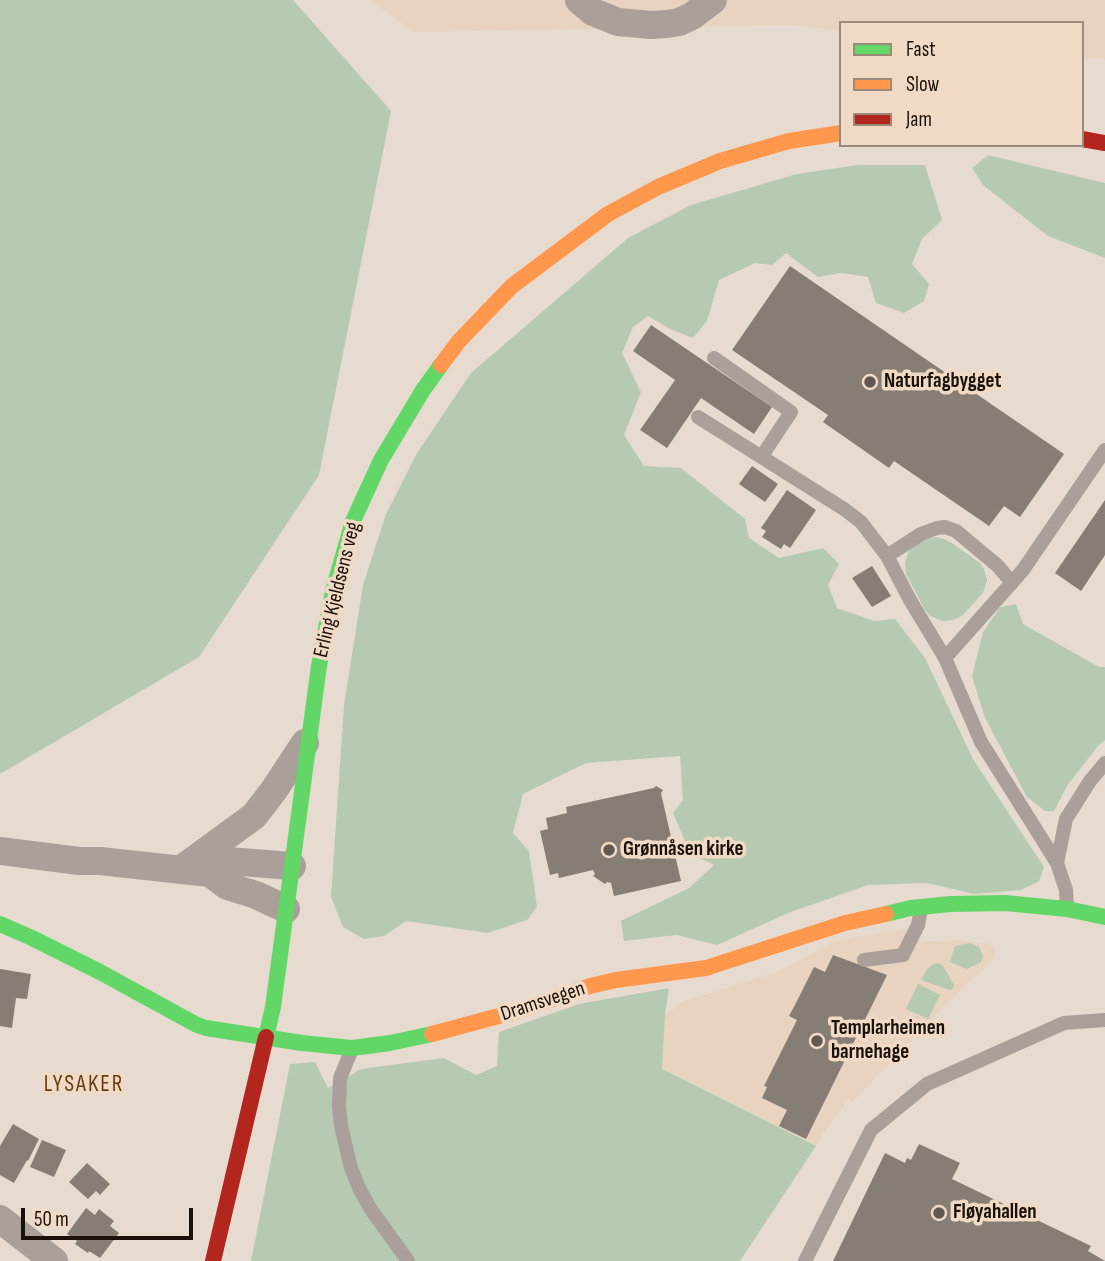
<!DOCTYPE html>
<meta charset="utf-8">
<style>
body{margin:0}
#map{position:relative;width:1105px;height:1261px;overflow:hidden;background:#e7dbcf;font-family:"Sofia Sans Condensed",sans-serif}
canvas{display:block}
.legend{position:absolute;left:839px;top:21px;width:245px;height:126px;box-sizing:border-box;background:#f1dac5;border:2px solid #9b8a7a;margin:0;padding:9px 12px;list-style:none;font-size:21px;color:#19110a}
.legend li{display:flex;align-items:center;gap:14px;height:35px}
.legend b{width:35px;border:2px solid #9b8a7a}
.scale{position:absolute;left:21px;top:1208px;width:172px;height:32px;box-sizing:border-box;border:4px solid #19110a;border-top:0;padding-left:9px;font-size:21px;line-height:24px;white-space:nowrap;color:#19110a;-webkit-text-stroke:5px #f1dac5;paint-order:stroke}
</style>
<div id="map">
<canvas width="1105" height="1261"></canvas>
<ul class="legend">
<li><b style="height:9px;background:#63d668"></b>Fast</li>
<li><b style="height:9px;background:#ff974d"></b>Slow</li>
<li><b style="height:9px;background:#b3261e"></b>Jam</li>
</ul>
<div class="scale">50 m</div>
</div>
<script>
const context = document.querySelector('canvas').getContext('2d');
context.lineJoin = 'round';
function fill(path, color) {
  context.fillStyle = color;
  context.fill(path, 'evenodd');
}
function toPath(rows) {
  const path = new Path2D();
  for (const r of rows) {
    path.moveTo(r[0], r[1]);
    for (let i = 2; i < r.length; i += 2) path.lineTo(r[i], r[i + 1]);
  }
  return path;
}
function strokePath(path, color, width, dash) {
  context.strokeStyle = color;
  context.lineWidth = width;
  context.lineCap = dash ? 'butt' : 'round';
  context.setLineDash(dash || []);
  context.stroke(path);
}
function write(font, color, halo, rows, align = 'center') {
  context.font = font + ' "Sofia Sans Condensed",sans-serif';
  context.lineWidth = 7;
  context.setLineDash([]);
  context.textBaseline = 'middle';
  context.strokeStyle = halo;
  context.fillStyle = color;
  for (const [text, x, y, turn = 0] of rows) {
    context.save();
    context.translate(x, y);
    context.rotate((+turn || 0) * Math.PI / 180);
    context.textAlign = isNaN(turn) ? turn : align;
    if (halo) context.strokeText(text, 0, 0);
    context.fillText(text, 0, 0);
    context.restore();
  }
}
const built = toPath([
 [371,0,1105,0,1105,60,1082,58,1082,23,841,23,841,31,793,25,413,32],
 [905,929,921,942,954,940,985,943,992,945,996,950,995,956,989,965,961,989,852,1102,848,1100,824,1133,816,1146,661,1069,665,1015,682,1002,780,971,835,941]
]);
const green = toPath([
 [0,0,293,0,391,111,319,475,199,657,0,774],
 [988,155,1105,183,1105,258,1048,236,983,185,972,168],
 [858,165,925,165,942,220,922,239,912,264,929,284,924,301,904,313,876,303,868,277,842,273,818,277,786,253,772,265,755,263,719,280,707,321,693,338,670,329,648,316,633,327,622,353,641,392,624,435,644,466,681,468,745,519,749,538,779,558,823,548,839,564,828,585,837,608,874,621,895,619,925,658,973,759,1044,867,1039,881,1021,890,974,894,927,883,868,885,788,913,717,945,677,935,624,941,621,921,689,888,714,865,690,853,673,813,683,800,680,756,586,763,523,794,513,833,529,851,537,907,527,920,488,933,406,921,384,936,364,939,343,927,331,897,344,705,363,585,386,514,417,453,471,373,628,238,691,205,797,174],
 [935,537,944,539,952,543,980,563,984,569,987,580,983,593,963,615,954,620,942,621,930,616,925,610,906,574,905,562,909,551,915,544,924,539],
 [1016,604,1023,624,1099,667,1105,667,1105,740,1098,746,1067,786,1054,811,1045,811,1027,797,985,718,972,676,983,632,1000,607],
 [969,943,979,947,983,956,981,962,967,969,950,962,955,946],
 [938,963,943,966,954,985,953,989,949,990,921,980,927,969,933,964],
 [918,984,940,995,928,1019,906,1009],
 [669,988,665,1015,662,1069,816,1146,740,1261,251,1261,290,1064,315,1062,328,1088,361,1069,444,1058,476,1075,497,1066,499,1032,579,1004]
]);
const building = toPath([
 [790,266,1064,454,1020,517,1004,506,989,526,894,461,889,468,823,422,828,415,732,350],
 [651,325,772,407,754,434,701,398,667,448,640,430,675,380,633,351],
 [752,466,778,484,765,502,739,484],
 [787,490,816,510,790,548,784,544,781,549,762,537,766,531,761,528],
 [1105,500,1105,555,1081,591,1055,573],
 [872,566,891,596,872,607,852,578],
 [656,786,663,790,661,793,681,881,614,896,611,883,607,882,605,884,593,876,595,874,593,870,559,878,558,873,550,875,540,831,548,829,546,818,567,813,566,807,654,788],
 [833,955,887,975,806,1139,779,1126,787,1110,762,1098,767,1087,764,1086,797,1020,789,1016,797,1001,814,967,825,972],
 [0,969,31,974,27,999,16,998,12,1028,0,1026],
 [13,1124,39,1139,28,1161,27,1160,14,1183,0,1175,0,1146],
 [42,1140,66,1150,54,1177,30,1167],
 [919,1144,960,1163,952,1179,1091,1246,1088,1251,1105,1261,833,1261,885,1153,905,1163,907,1158,911,1160],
 [87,1163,110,1184,100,1195,96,1191,88,1199,69,1182],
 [86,1208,95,1215,99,1209,114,1221,110,1226,119,1233,100,1258,89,1251,88,1253,75,1244,77,1241,67,1234]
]);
const lane = toPath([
 [714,358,791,412,762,456],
 [698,417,844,509,861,522,887,556,910,600,945,658,981,742,1057,863,1066,890,1067,907],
 [887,556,921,534,937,528,945,527,956,531,998,566,1012,583],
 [945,658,1023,570,1105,450],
 [1057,863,1066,819,1090,781,1105,763],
 [864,960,903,955,918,925,921,909],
 [352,1049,340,1078,339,1106,341,1126,351,1168,359,1188,370,1208,408,1261],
 [805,1261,871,1130,927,1084,1064,1023,1105,1020]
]);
const street = toPath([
 [579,0,593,12,618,22,651,25,667,24,679,22,692,16,713,0],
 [0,851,79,861,100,861,210,873,227,886,256,895,286,909],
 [180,870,254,816,274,790,305,743],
 [210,873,228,861,292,866],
 [0,1219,54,1261]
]);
const fast = toPath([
 [886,914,911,908,950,904,1005,903,1067,909,1105,917],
 [0,924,32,938,100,972,197,1025,206,1028,302,1043,352,1048,390,1043,432,1034],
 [266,1037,273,1007,319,666,333,591,353,521,381,460,423,390,441,365]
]);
const slow = toPath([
 [441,365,459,341,512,286,608,214,658,187,720,161,789,141,841,133],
 [432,1034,521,1010,590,986,616,980,706,968,845,923,886,914]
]);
const jam = toPath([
 [1082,139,1105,143],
 [213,1261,266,1037]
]);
const markers = [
 [870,382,7,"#61584f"],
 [609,850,7,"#61584f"],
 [817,1041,7,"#61584f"],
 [939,1213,7,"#61584f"]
];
const poiNames = [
 ["Naturfagbygget",884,382],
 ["Grønnåsen kirke",623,850],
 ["Templarheimen",831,1029],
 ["barnehage",831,1053],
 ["Fløyahallen",953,1213]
];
const streetNames = [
 ["Erling Kjeldsens veg",338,590,-76],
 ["Dramsvegen",543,1002,-18]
];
const neighbourhoodNames = [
 ["LYSAKER",84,1085]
];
fill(built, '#e8d3c0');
fill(green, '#b6cab2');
fill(building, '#867e75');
strokePath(lane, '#aa9f99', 14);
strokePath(street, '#aa9f99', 28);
strokePath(fast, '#63d668', 16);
strokePath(slow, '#ff974d', 16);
strokePath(jam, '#b3261e', 16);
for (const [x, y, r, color] of markers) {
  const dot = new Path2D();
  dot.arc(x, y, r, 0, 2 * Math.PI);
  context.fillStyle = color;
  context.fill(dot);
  strokePath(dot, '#f1dac5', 2.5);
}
write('bold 21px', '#19110a', '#f1dac5', poiNames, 'left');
write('21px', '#19110a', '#f1dac5', streetNames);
context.letterSpacing = '2px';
write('23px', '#643d0e', '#f1dac5', neighbourhoodNames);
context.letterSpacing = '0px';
</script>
